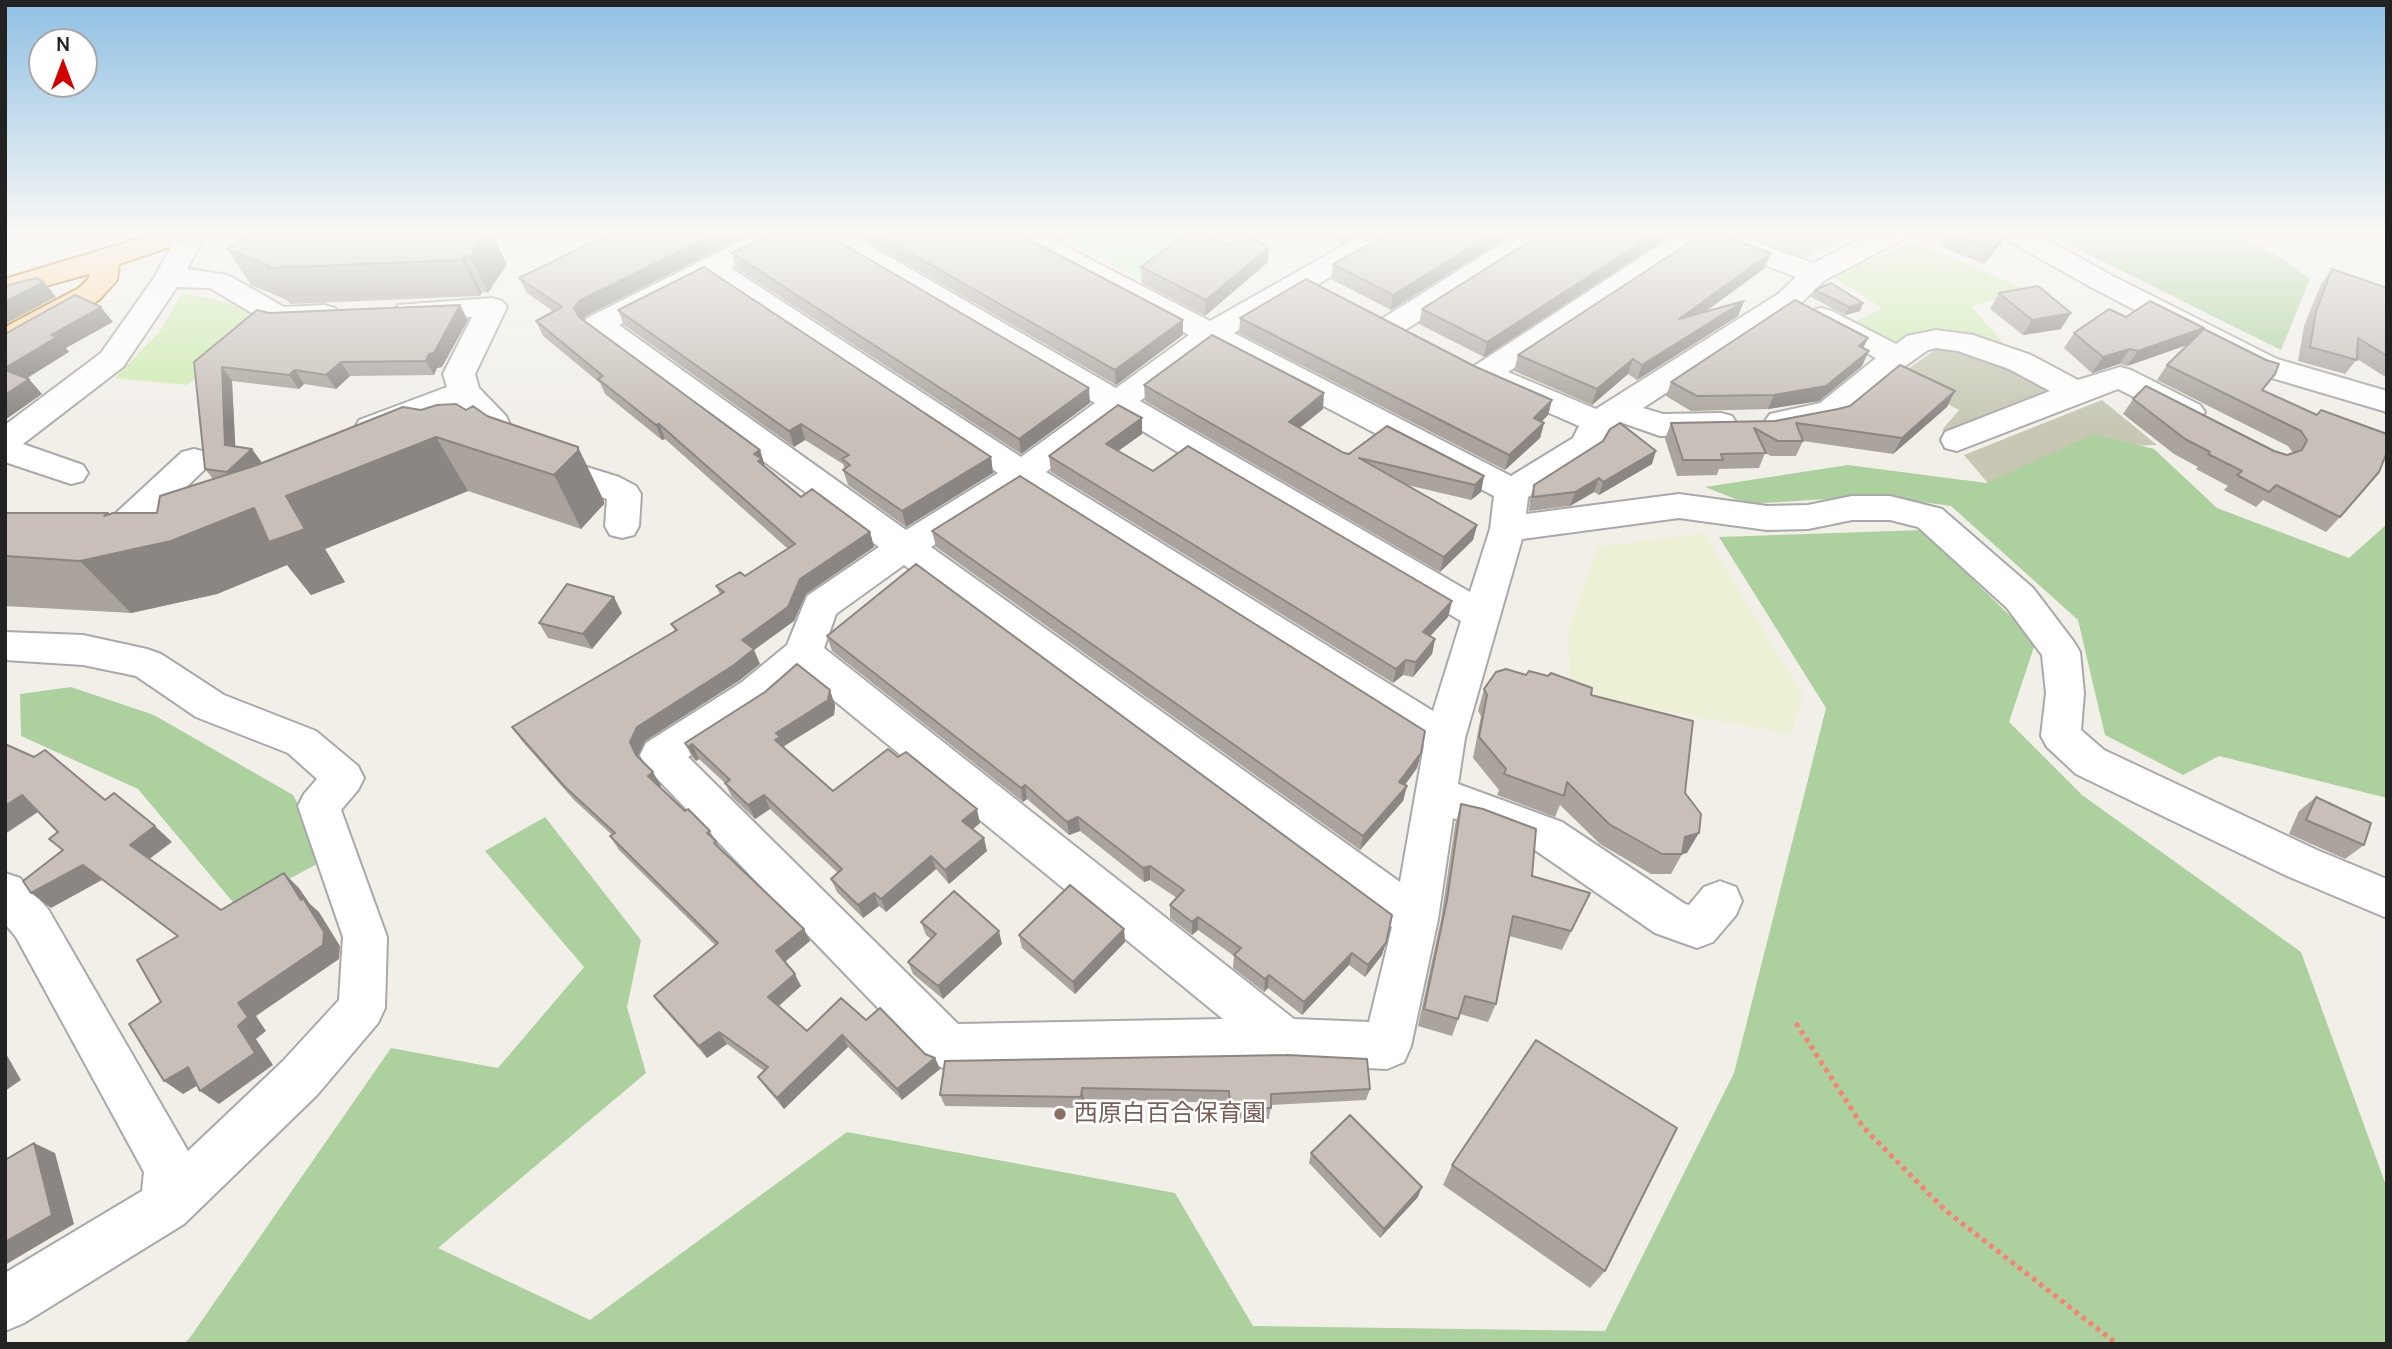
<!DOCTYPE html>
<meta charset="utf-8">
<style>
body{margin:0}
#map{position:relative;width:2392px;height:1349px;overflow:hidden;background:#f2efe9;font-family:Manrope,sans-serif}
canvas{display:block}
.frame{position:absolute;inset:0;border:7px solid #222;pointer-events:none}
.north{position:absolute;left:28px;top:28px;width:70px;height:70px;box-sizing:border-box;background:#fff;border:2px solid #a7a7a7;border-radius:50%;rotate:0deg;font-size:19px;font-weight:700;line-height:28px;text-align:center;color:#222}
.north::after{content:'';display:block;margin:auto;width:24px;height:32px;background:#d40000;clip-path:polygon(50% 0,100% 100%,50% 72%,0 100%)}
</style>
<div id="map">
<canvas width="2392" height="1349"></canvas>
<div class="frame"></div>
<div class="north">N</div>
</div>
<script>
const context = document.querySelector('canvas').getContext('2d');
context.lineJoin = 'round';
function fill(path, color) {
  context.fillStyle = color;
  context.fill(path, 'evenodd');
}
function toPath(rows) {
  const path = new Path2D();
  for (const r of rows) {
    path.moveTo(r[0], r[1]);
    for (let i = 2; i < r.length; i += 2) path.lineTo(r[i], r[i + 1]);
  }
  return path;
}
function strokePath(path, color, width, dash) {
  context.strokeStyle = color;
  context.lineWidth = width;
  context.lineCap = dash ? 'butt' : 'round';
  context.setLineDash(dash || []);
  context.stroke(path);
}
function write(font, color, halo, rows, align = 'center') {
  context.font = font + ' Manrope,"Noto Sans JP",sans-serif';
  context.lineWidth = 5;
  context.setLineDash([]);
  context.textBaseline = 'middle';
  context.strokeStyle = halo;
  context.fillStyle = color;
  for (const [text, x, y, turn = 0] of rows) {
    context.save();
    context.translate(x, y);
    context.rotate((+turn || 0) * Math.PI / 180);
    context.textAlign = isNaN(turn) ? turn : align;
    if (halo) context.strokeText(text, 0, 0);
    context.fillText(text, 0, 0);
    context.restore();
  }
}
const construction = toPath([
 [1759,235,1854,235,1796,262,1749,245],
 [1936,349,1967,354,2033,377,2053,396,1953,436,1942,430,1959,410,1897,377],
 [2102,400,2157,445,2092,447,1992,488,1964,455]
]);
const farmland = toPath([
 [1704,533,1803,695,1791,734,1571,694,1568,632,1597,547]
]);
const grass = toPath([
 [1913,242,2029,290,1971,306,2009,350,1927,333,1891,344,1851,324,1882,308,1833,276],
 [182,293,227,302,262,320,187,385,115,378,160,331]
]);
const forest = toPath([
 [2050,235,2234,235,2280,257,2310,279,2281,350],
 [2094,434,2154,449,2217,508,2349,558,2387,524,2387,798,2219,756,2183,775,2105,735,2078,620,1951,506,1877,496,1748,504,1705,487,1848,465,1986,483],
 [1922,530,2036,641,2009,722,2082,795,2301,952,2387,1188,2387,1344,183,1344,189,1339,391,1048,498,1068,584,967,485,851,545,817,641,940,627,1007,646,1073,438,1248,590,1320,847,1132,1175,1193,1253,1326,1605,1331,1734,1073,1826,708,1719,537],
 [71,687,154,715,293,795,328,858,237,907,138,789,21,736,20,694]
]);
const park = toPath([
 [1083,235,1198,235,1141,279,1071,242]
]);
const path = toPath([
 [1796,1023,1863,1127,1945,1210,2117,1344]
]);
const minor = toPath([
 [177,235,205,235,187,269,228,275,284,307,324,305,335,308,339,314,335,320,324,323,278,325,267,322,210,288,177,287,123,367,23,444,83,465,88,473,83,481,71,484,5,462,5,425,101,353,154,278,177,235],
 [753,235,788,235,784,241,731,268,1021,457,1095,403,822,241,818,235,852,235,1116,388,1189,335,1012,241,1008,235,1043,235,1210,321,1362,235,1396,235,1392,241,1234,333,1511,476,1573,438,1579,426,1492,388,1488,382,1474,380,1469,373,1474,366,1675,235,1708,235,1704,241,1508,372,1596,409,1778,294,1796,277,1712,245,1708,239,1711,235,1736,235,1813,263,1870,235,1905,235,1901,241,1825,280,1798,306,1643,408,1663,414,1721,413,1732,416,1737,424,1732,432,1721,435,1660,436,1620,422,1610,429,1597,453,1528,497,1526,514,1679,494,1767,506,1808,505,1852,496,1890,496,1942,509,2033,588,2074,642,2080,652,2084,693,2081,730,2104,750,2317,850,2387,879,2387,918,2287,876,2076,774,2047,747,2041,736,2046,693,2042,655,2007,608,1918,527,1890,520,1852,520,1808,529,1767,530,1679,518,1522,539,1465,738,1458,784,1562,822,1685,904,1689,905,1704,887,1720,881,1736,887,1742,901,1736,915,1713,942,1697,948,1655,933,1532,848,1453,818,1438,919,1411,1046,1404,1062,1387,1069,1285,1064,948,1070,931,1063,646,767,640,755,646,743,742,682,787,645,807,596,879,547,587,330,583,324,587,318,753,235],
 [709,279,998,473,906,530,619,325,709,279],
 [1212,347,1494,496,1490,529,1470,592,1140,401,1212,347],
 [1119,417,1461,621,1433,711,1046,472,1119,417],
 [1022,489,1424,745,1400,882,931,547,1022,489],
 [904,565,1392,927,1369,1022,1294,1019,824,648,836,614,904,565],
 [803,675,1223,1019,958,1024,688,757,770,704,803,675],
 [1515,235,1548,235,1544,241,1402,332,1391,335,1380,332,1376,326,1380,320,1515,235],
 [2005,235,2039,235,2109,274,2277,359,2387,391,2387,412,2255,373,2089,286,2009,241,2005,235],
 [492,298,502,301,507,307,475,374,479,388,506,416,517,440,513,448,501,451,489,448,476,421,459,405,383,436,371,439,359,436,355,428,359,420,447,387,443,374,472,317,409,320,398,317,394,311,398,305,492,298],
 [1821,308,1832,311,1896,344,1907,336,1936,330,1973,335,2031,355,2078,380,2120,367,2131,370,2200,405,2205,412,2200,419,2189,422,2178,419,2118,389,1957,451,1945,448,1941,440,1945,432,2050,391,2009,369,1958,351,1936,348,1928,350,1908,364,1841,419,1781,432,1770,428,1765,421,1770,414,1820,403,1876,358,1810,323,1806,317,1810,311,1821,308],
 [194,449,206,452,211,460,206,468,117,554,104,558,91,554,86,545,91,536,182,452,194,449],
 [545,454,619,477,636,486,641,494,639,526,634,535,622,538,610,535,605,526,607,499,533,473,528,465,533,457,545,454],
 [5,632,83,635,147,649,161,654,224,695,316,731,358,766,364,778,358,790,341,810,387,937,385,1008,378,1023,317,1095,184,1224,24,1323,5,1331,5,1273,142,1191,144,1172,16,937,5,924,5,873,20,878,48,909,188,1151,283,1061,339,1000,343,937,298,806,304,794,317,779,288,753,196,717,136,676,83,665,5,660,5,632]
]);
const major = toPath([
 [151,235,192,235,188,241,119,264,117,280,99,300,16,347,5,349,5,327,79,288,89,278,89,274,5,297,5,279,151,235]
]);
const wall = toPath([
 [493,235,507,264,488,293,482,292,480,296,290,304,287,300,251,285,227,249],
 [857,235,1021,235,1183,335,1116,385],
 [1048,235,1074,235,1062,242],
 [1322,235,1358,235,1342,244],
 [1385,235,1511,235,1391,310,1331,279,1333,264],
 [1539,235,1671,235,1484,357,1419,324,1422,309],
 [1945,235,2006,235,2002,242,1984,264,1939,246],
 [1229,245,1268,262,1205,316,1142,283,1141,267],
 [732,253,1090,403,1021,454,736,268],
 [1765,268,1705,312,1744,301,1738,316,1637,380,1628,374,1592,405,1514,371,1518,355],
 [2332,269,2387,288,2387,378,2357,359,2345,374,2298,361,2304,326,2321,284],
 [519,278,586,316,583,320,760,450,764,466,801,497,870,532,874,547,806,594,794,621,754,650,760,664,740,680,645,741,638,756,661,786,659,787,685,811,710,831,720,848,804,929,810,941,785,962,801,986,779,1006,807,1031,866,1020,925,1054,935,1058,940,1069,902,1100,848,1047,784,1109,766,1088,758,1077,764,1071,727,1044,707,1058,663,1008,654,996,715,945,619,850,610,836,612,835,574,800,522,741,512,727,675,631,671,624,720,594,716,586,745,576,788,549,665,439,662,440,605,394,600,383,543,336,536,321,554,312,527,293],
 [1815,290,1860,311,1845,315,1811,297],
 [1999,293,2061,329,2023,335,1990,309],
 [2150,301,2262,390,2316,415,2321,410,2340,517,2326,532,2263,500,2256,507,2224,490,2228,486,2196,469,2198,467,2174,454,2123,414,2133,399,2274,451,2287,455,2293,453,2288,446,2157,380,2167,365,2187,345,2127,366,2119,364,2092,373,2064,348,2074,333,2126,317],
 [618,310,991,457,993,473,906,527,848,485,843,470,845,469,843,464,805,440,794,447,624,325],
 [269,313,468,320,442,367,437,368,434,375,350,376,336,389,304,384,299,389,232,381,235,446,262,463,437,405,604,501,604,504,581,529,468,491,325,549,345,582,311,595,287,565,217,594,131,613,5,606,5,513,108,513,109,514,157,513,213,479,205,469,194,362],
 [1240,318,1476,367,1552,400,1548,415,1541,422,1544,423,1540,438,1505,470,1239,333],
 [1863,348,1862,366,1819,401,1768,409,1691,411,1666,396,1671,382],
 [1144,385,1323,409,1300,428,1344,453,1484,476,1481,492,1471,500,1407,485,1477,525,1473,540,1440,572,1145,401],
 [1947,407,1893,454,1803,441,1796,456,1771,456,1765,453,1759,468,1719,469,1717,475,1677,476,1665,439,1671,423,1775,421],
 [1142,418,1142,434,1118,451,1153,471,1452,601,1448,617,1430,636,1435,639,1432,654,1413,677,1403,675,1393,683,1051,472,1049,456],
 [1652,464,1599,495,1594,492,1570,506,1529,511,1530,499,1534,485],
 [932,531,1421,753,1417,768,1405,785,1407,786,1403,801,1360,850,936,547],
 [622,613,592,649,548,638,539,623],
 [827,636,1382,955,1365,977,1349,965,1302,1015,1268,988,1264,992,1233,968,1234,956,1198,930,1192,935,1170,918,1170,905,1177,898,1150,880,1144,882,1080,831,1069,835,1027,799,1023,802,832,651],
 [1484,689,1591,695,1685,793,1687,853,1682,854,1671,874,1651,874,1600,844,1560,805,1555,817,1497,795,1499,790,1473,758,1481,716,1478,711],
 [835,705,834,715,784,746,785,749,833,791,980,823,973,829,987,851,949,884,936,869,886,912,879,906,863,918,837,892,831,879,838,873,770,809,755,819,732,797,725,783,699,759,696,761,692,757,685,743],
 [2316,797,2364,845,2345,859,2289,834,2299,811],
 [1461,804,1532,876,1590,893,1562,950,1509,936,1496,1004,1488,1022,1460,1014,1452,1036,1418,1026,1441,919,1455,825],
 [921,922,1002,944,943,999,913,974,908,962,931,939,926,935],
 [1124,929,1125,942,1075,994,1022,948,1019,935],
 [945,1061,1370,1089,1366,1100,1271,1105,1269,1119,1229,1118,1229,1103,1084,1099,1083,1108,945,1106,940,1095],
 [1311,1153,1418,1197,1380,1238,1309,1163],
 [1452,1165,1605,1271,1590,1288,1443,1185]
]);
const shadedWall = toPath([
 [485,235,493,235,507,264,488,293,470,257],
 [713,235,748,235,586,316,581,323,574,308,579,301],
 [1061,235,1074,235,1062,242],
 [1342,235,1358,235,1342,244],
 [1490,235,1511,235,1391,310,1393,295],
 [1653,235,1671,235,1484,357,1487,342],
 [2004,235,2006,235,2002,242,1984,264,1993,249],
 [1269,247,1268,262,1205,316,1206,300],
 [1771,253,1765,268,1674,334,1679,319],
 [464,256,482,292,480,296,462,260],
 [44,282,56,297,5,324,5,302],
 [1744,301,1738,316,1637,380,1642,365],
 [1863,303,1860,311,1845,315,1849,307],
 [460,305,468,320,442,367,437,368,434,375,426,361,429,354],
 [101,307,113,322,66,348,69,352,16,385,5,372,5,368,51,335],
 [2071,313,2061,329,2023,335,2032,320],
 [1183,320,1183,335,1116,385,1115,370],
 [2204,328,2193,343,2127,366,2138,351],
 [1868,338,1861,353,1859,346],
 [2130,349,2119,364,2092,373,2103,357],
 [1869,351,1862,366,1819,401,1768,409,1774,395],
 [1633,359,1628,374,1592,405,1597,389],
 [341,362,350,376,336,389,326,375],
 [222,367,232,381,236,459,225,445],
 [295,370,304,384,299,389,289,375],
 [29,379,42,394,5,420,5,395],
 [1089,388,1090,403,1021,454,1019,439],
 [1955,391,1947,407,1893,454,1902,438],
 [1324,393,1323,409,1288,437,1289,422],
 [1552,400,1548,415,1530,433,1534,418],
 [1142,418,1142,434,1107,459,1106,444],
 [1544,423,1540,438,1505,470,1509,455],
 [659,424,665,439,662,440,656,425],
 [801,424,805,440,794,447,789,431],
 [436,437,468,491,325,549,345,582,311,595,287,565,217,594,131,613,80,561,104,516,108,513,139,548,286,496],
 [578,447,604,501,604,504,581,529,554,475],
 [252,449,263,464,239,487,227,472],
 [760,450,765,466,767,474,754,454],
 [1656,451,1652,464,1599,495,1603,482],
 [991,457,993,473,906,527,902,511],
 [1484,476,1481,492,1471,500,1475,485],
 [1599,478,1594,492,1570,506,1575,492],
 [1477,525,1473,540,1440,572,1444,557],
 [870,532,874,547,806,594,794,621,754,650,760,664,740,680,645,741,638,756,644,769,630,742,637,727,742,640,800,579],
 [614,597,622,613,592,649,583,634],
 [1452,601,1448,617,1420,647,1423,632],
 [1435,639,1432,654,1413,677,1416,662],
 [1406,660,1403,675,1393,683,1396,669],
 [830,690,835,705,834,715,784,746,786,751,775,740,776,733],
 [692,744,699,759,696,761,688,747],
 [1421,753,1417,768,1396,797,1399,782],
 [653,772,661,786,656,790,648,776],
 [1025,785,1027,799,1023,802,1021,788],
 [1407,786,1403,801,1360,850,1363,836],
 [22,795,41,810,5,834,5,806],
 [764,795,770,809,755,819,748,805],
 [977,809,980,823,966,835,962,821],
 [1078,817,1080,831,1069,835,1067,822],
 [155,826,172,842,148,860,130,845],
 [1699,833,1687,853,1682,854,1685,837],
 [984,838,987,851,949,884,945,870],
 [931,856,936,869,886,912,881,899],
 [83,865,102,880,51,908,31,893],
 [1150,866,1150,880,1144,882,1143,868],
 [284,873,299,888,310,904,319,912,340,946,339,959,256,1016,266,1031,256,1039,273,1065,219,1104,200,1091,238,1026,238,1003,301,900],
 [874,893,879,906,863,918,858,905],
 [1198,917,1198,930,1192,935,1192,922],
 [804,929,810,941,783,963,776,951],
 [1124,929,1125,942,1075,994,1073,982],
 [999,931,1002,944,943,999,938,986],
 [1386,943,1382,955,1365,977,1368,965],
 [1352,953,1349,965,1302,1015,1304,1002],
 [795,974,801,986,775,1009,768,997],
 [1269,975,1268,988,1264,992,1265,979],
 [719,1032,727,1044,707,1058,699,1046],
 [842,1035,848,1047,784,1109,777,1098],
 [5,1052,21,1080,5,1091],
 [935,1058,940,1069,902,1100,897,1089],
 [188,1067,207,1080,183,1094,164,1081],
 [1082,1088,1084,1099,1083,1108,1081,1097],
 [34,1143,55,1153,74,1224,5,1265,5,1242],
 [1422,1187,1418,1197,1380,1238,1384,1229]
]);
const building = toPath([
 [247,235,485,235,470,257,464,256,462,260,267,268,269,266,227,249,247,235],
 [607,235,713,235,579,301,574,308,579,317,760,450,754,454,762,459,758,461,801,497,812,489,870,532,800,579,788,607,742,640,754,649,734,665,637,727,630,742,636,755,653,772,648,776,685,811,688,809,710,831,707,833,716,841,714,843,804,929,776,951,795,974,768,997,807,1031,841,998,866,1020,880,1008,925,1054,935,1058,897,1089,842,1035,777,1098,758,1077,768,1067,719,1032,699,1046,654,996,718,943,610,836,615,833,565,787,512,727,677,630,671,624,724,592,716,586,740,572,745,576,795,544,659,424,656,425,598,379,603,376,536,321,562,307,519,278,607,235],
 [769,235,828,235,1089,388,1019,439,732,253,769,235],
 [879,235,1021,235,1183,320,1115,370,879,235],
 [1185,235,1206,235,1229,245,1245,235,1269,247,1206,300,1141,267,1185,235],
 [1385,235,1490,235,1393,295,1333,264,1385,235],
 [1539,235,1653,235,1487,342,1422,309,1539,235],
 [1701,235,1721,235,1771,253,1679,319,1744,301,1642,365,1633,359,1597,389,1518,355,1701,235],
 [1956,235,2004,235,1993,249,1956,235],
 [704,267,991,457,902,511,843,470,850,465,842,459,849,455,801,424,789,431,618,310,704,267],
 [2332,269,2387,288,2387,356,2358,338,2357,360,2310,347,2316,312,2332,269],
 [36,278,44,282,5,302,5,286,36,278],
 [1306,279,1476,367,1552,400,1534,418,1544,423,1509,455,1240,318,1306,279],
 [1831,283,1863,303,1849,307,1815,290,1831,283],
 [2038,286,2071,313,2032,320,1999,293,2038,286],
 [75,295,101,307,51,335,57,337,5,368,5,334,75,295],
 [1795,300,1868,338,1859,346,1869,351,1826,386,1774,395,1697,396,1671,382,1795,300],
 [2150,301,2204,328,2138,351,2130,349,2103,357,2074,333,2109,309,2126,317,2150,301],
 [460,305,434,353,429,354,426,361,341,362,326,375,295,370,289,375,222,367,225,445,252,449,227,472,205,469,194,362,257,310,269,313,460,305],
 [2204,329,2266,360,2279,364,2275,374,2262,390,2317,415,2321,410,2387,434,2387,452,2379,472,2340,517,2276,485,2269,492,2237,475,2242,471,2208,454,2210,452,2185,439,2133,399,2146,386,2274,451,2287,455,2302,450,2307,440,2301,431,2167,365,2204,329],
 [1212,335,1324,393,1289,422,1344,453,1349,454,1387,426,1484,476,1475,485,1359,458,1477,525,1444,557,1144,385,1212,335],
 [1900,365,1955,391,1902,438,1796,423,1803,441,1778,441,1754,428,1766,453,1721,454,1723,460,1683,460,1671,423,1775,421,1838,409,1850,406,1900,365],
 [5,370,29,379,5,395,5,370],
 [456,404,466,410,473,406,487,416,578,447,578,451,554,475,436,437,286,496,305,529,269,542,254,508,171,541,80,561,5,556,5,513,108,513,104,516,113,513,157,513,160,496,257,465,403,407,421,410,437,405,456,404],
 [1118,405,1142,418,1106,444,1153,471,1188,446,1452,601,1423,632,1435,639,1416,662,1406,660,1396,669,1049,456,1118,405],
 [1620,423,1656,451,1603,482,1599,478,1575,492,1533,497,1534,485,1603,441,1610,429,1620,423],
 [1020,476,1425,731,1421,753,1399,782,1407,786,1363,836,932,531,1020,476],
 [916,564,1392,915,1386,943,1368,965,1352,953,1304,1002,1269,975,1265,979,1234,955,1241,948,1198,917,1192,922,1170,905,1184,890,1150,866,1143,868,1078,817,1067,822,1025,785,1021,788,827,636,916,564],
 [567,584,614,597,583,634,539,623,567,584],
 [797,664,830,690,828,700,776,733,780,737,775,740,833,791,888,749,898,757,906,752,977,809,962,821,984,838,945,870,931,856,881,899,874,893,858,905,831,879,842,869,764,795,748,805,725,783,730,780,692,744,688,747,685,743,765,692,797,664],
 [1506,669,1526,675,1529,671,1548,676,1551,673,1592,688,1591,695,1693,721,1685,793,1701,814,1699,833,1685,837,1682,854,1662,854,1609,824,1567,782,1564,796,1504,774,1506,769,1479,737,1487,695,1484,689,1496,672,1506,669],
 [5,744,34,757,45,750,105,800,114,793,155,826,130,845,221,910,284,873,301,900,303,898,324,932,323,945,238,1003,248,1017,238,1026,255,1053,200,1091,188,1067,164,1081,129,1024,161,1002,137,960,178,936,83,865,31,893,23,881,63,850,49,839,58,832,22,795,5,806,5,744],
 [2316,797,2371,823,2364,845,2306,820,2316,797],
 [1461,804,1483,809,1536,829,1532,876,1590,893,1571,931,1513,916,1496,1004,1465,996,1458,1019,1424,1009,1447,900,1461,804],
 [1070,885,1124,929,1073,982,1019,935,1070,885],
 [954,891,999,931,938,986,908,962,936,934,921,922,954,891],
 [1536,1040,1677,1128,1605,1271,1452,1165,1536,1040],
 [1287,1055,1367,1059,1370,1089,1271,1094,1271,1108,1230,1108,1229,1091,1082,1088,1081,1097,940,1095,945,1061,1287,1055],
 [1350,1115,1422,1187,1384,1229,1311,1153,1350,1115],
 [34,1143,52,1215,5,1242,5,1160,34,1143]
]);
const markers = [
 [1060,1114,7,"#8d6e63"]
];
const nearEducationnames = [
 ["西原白百合保育園",1074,1114]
];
fill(construction, '#c7c7b4');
fill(farmland, '#eef0d5');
fill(grass, '#cdebb0');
fill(forest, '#add19e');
fill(park, '#c8facc');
strokePath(minor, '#a9a9a9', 4);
strokePath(major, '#a06b00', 4);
strokePath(path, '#fa8072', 5, [4.5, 4.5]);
fill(minor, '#fff');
fill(major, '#fcd6a4');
fill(wall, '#aba49e');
fill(shadedWall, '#8b8681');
fill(building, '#c7bfb8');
strokePath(building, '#8b8681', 2);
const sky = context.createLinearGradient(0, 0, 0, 424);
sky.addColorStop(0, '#8fc0e4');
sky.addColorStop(0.55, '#f9f8f5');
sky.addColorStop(1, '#f9f8f500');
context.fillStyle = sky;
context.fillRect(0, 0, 2392, 424);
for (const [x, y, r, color] of markers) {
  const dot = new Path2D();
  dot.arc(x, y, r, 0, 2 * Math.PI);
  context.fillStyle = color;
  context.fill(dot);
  strokePath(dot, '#fff', 2.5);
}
write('24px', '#785e54', '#fff', nearEducationnames, 'left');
</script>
